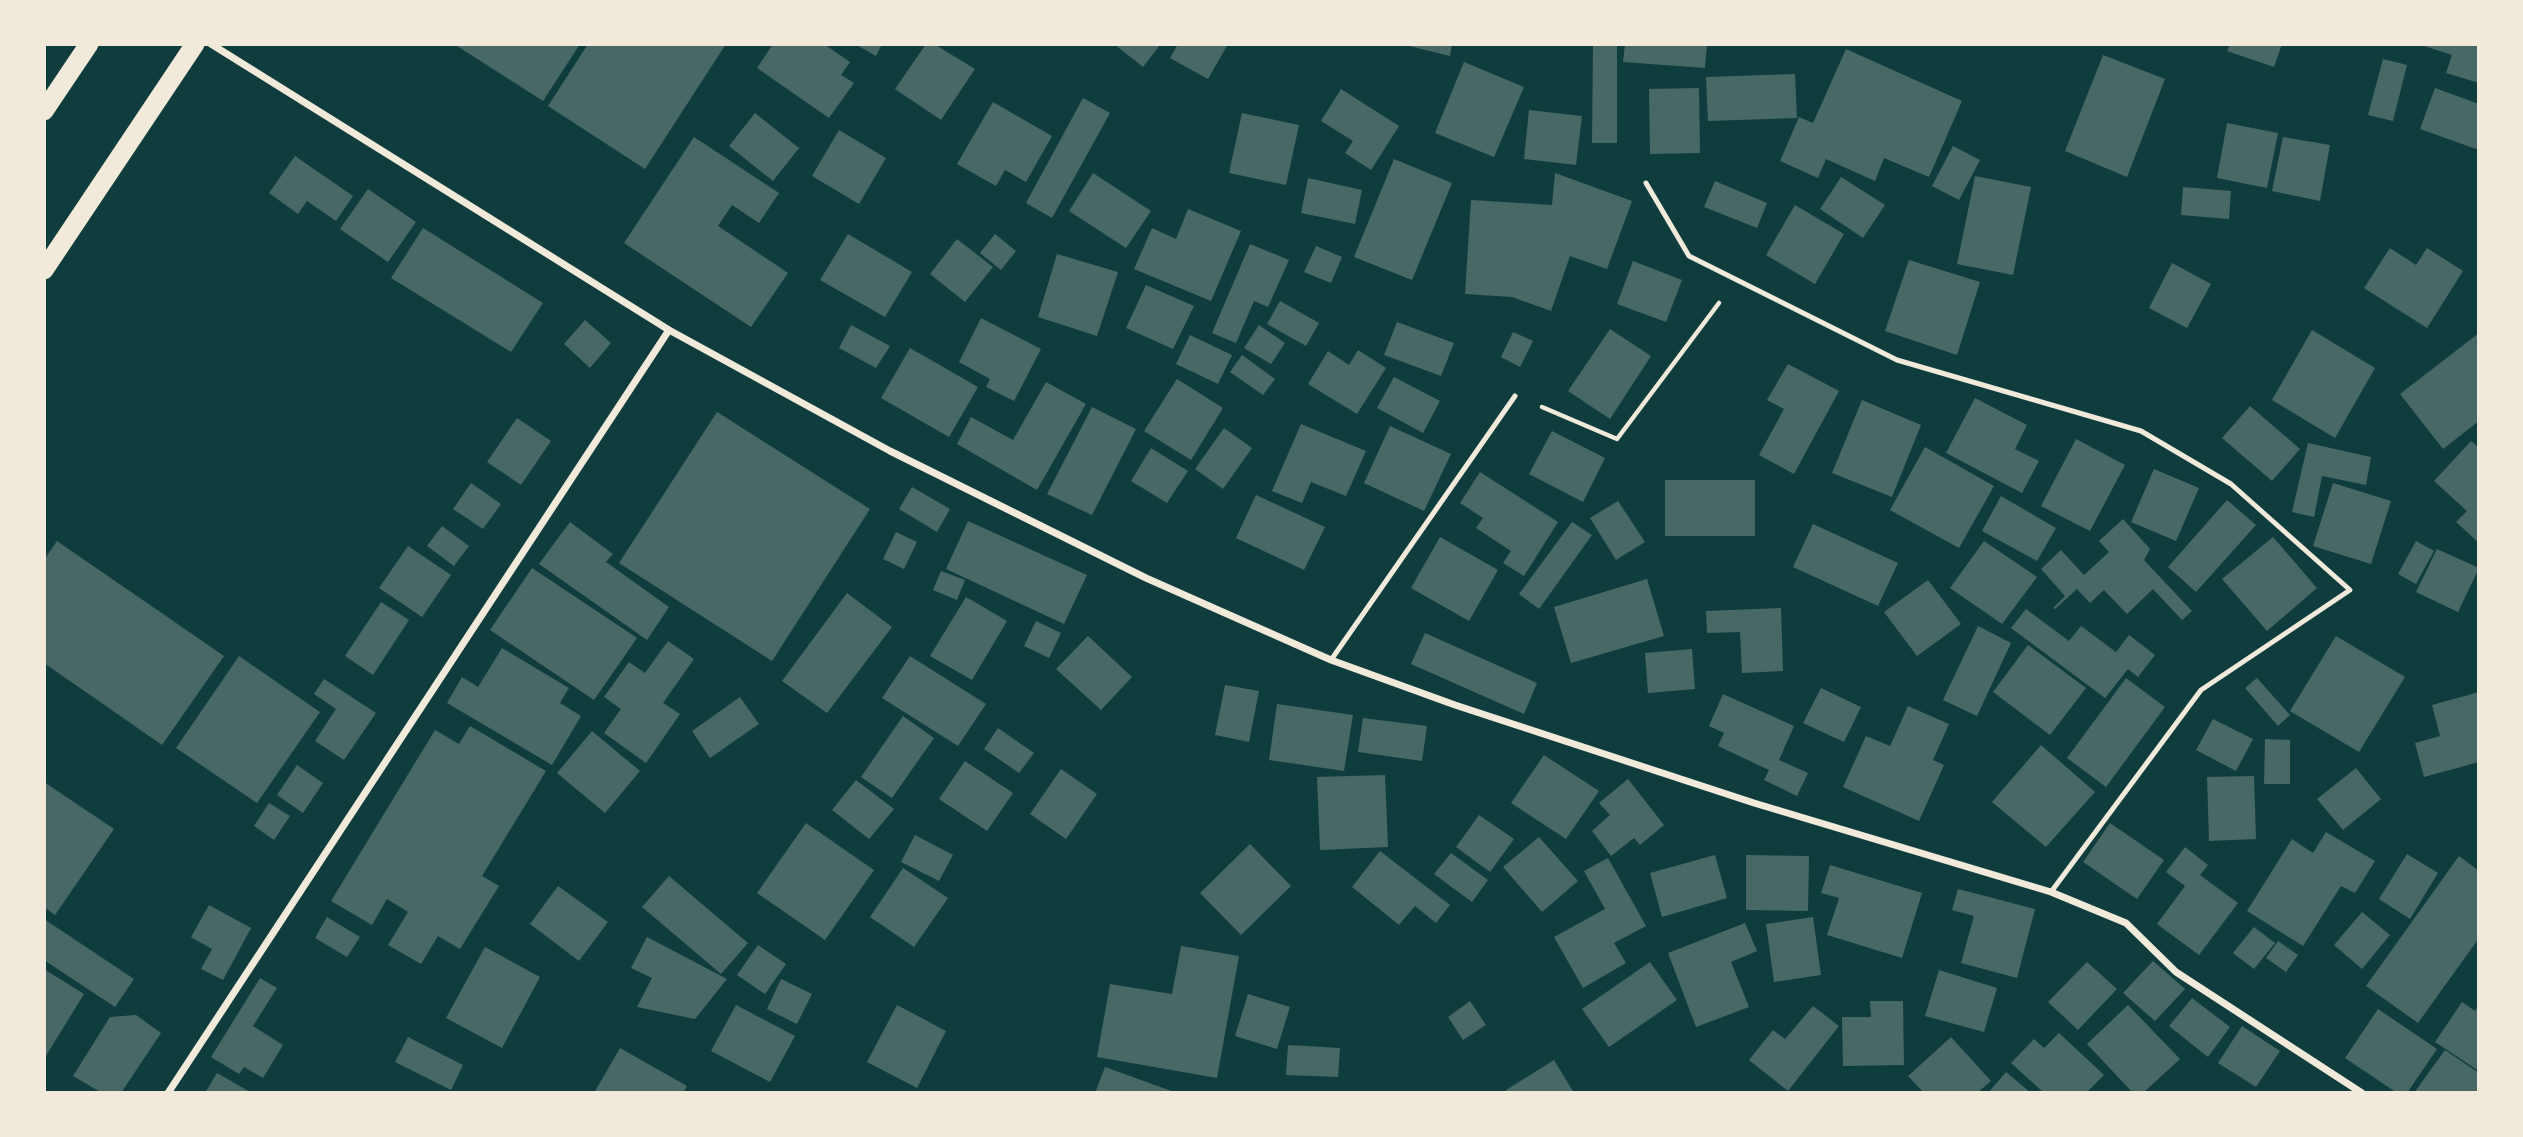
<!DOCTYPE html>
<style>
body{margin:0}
#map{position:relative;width:2523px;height:1137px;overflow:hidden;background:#0f3d3e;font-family:"IBM Plex Sans",sans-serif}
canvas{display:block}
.frame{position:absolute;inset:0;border:46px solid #f1e9da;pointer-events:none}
</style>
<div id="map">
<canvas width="2523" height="1137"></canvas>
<div class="frame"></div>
</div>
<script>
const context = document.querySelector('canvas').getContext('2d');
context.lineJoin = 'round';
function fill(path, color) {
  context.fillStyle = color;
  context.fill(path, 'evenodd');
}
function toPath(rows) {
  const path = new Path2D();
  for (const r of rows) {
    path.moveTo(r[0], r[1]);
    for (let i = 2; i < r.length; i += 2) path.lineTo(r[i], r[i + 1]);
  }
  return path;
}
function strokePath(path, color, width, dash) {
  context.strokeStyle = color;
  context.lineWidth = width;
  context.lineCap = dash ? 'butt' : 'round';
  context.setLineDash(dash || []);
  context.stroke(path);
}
const building = toPath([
 [454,44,580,44,543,101],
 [588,44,726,44,645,169,548,106],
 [773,44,824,44,850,62,841,75,854,83,829,118,757,68],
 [855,44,882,44,876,56],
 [926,44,934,44,975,69,941,120,895,89],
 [1114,44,1159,44,1160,45,1143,67],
 [1178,44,1228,44,1208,79,1170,58],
 [1401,44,1452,44,1450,56],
 [1593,44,1617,44,1617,143,1592,143],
 [1625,44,1707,44,1705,68,1623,62],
 [2230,44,2282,44,2274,67,2227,51],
 [2418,44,2479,44,2479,83,2446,73,2452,55],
 [1846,49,1962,101,1929,177,1884,158,1875,181,1826,159,1818,178,1780,161,1799,117,1813,123],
 [2103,55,2165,79,2127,177,2065,151],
 [2383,59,2407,65,2393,121,2368,115],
 [1464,62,1524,87,1494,157,1435,133],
 [1795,74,1797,118,1708,121,1706,77],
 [1699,88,1700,153,1650,154,1649,89],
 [2435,88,2479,104,2479,150,2420,129],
 [1341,89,1399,126,1371,170,1345,153,1353,141,1321,121],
 [1083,98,1110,113,1052,218,1026,203],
 [993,102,1052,136,1026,182,1005,170,996,186,957,164],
 [1529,110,1582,116,1576,165,1524,159],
 [755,113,799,148,773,181,729,146],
 [1242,113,1299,125,1286,185,1229,173],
 [2227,123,2278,133,2267,188,2217,178],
 [839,130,886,158,859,204,812,176],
 [694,137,779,193,759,223,732,205,718,226,788,273,751,327,624,243],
 [2283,137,2330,145,2320,201,2272,191],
 [1953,146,1980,160,1959,200,1932,186],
 [295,156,353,196,336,221,307,201,298,214,269,193],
 [1394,159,1452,183,1412,280,1354,257],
 [1093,173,1151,211,1126,248,1069,211],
 [1555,173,1632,201,1607,269,1570,256,1551,311,1512,297,1465,294,1471,200,1552,205],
 [1975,176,2031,187,2013,275,1957,264],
 [1841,177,1885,205,1863,238,1820,209],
 [1308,178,1362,190,1355,224,1301,213],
 [1715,181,1767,203,1757,228,1704,207],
 [2183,187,2231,191,2229,219,2181,215],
 [368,189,416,222,388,262,340,229],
 [1795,205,1844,234,1815,284,1766,255],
 [1188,209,1241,231,1211,301,1134,269,1152,228,1176,239],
 [423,228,543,303,511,352,391,278],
 [848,234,912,272,885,317,820,280],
 [995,234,1016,251,1001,270,980,253],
 [957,239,993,267,965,302,930,274],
 [1250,244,1289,260,1268,307,1254,301,1236,343,1212,333],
 [1316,246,1342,257,1331,283,1304,272],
 [2390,248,2416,265,2427,248,2463,271,2427,328,2364,288],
 [1057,254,1118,272,1097,336,1038,317],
 [1909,260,1980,282,1957,355,1885,331],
 [1633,261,1682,280,1666,322,1617,304],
 [2172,263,2211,284,2187,328,2149,308],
 [1146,285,1194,306,1173,349,1126,328],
 [1280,301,1319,323,1306,346,1267,324],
 [981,318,1041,349,1014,401,986,387,990,379,959,362],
 [585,320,611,343,590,368,564,344],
 [1397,322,1454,343,1441,376,1384,355],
 [851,325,890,346,876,368,839,348],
 [1259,325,1285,343,1271,364,1244,348],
 [1610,329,1651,356,1610,419,1568,391],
 [2312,330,2375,368,2335,438,2272,400],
 [1513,332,1533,341,1520,367,1501,357],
 [2479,333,2479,421,2443,449,2400,394],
 [1190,335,1232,355,1218,384,1176,364],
 [910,348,978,387,949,437,881,398],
 [1358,350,1386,368,1357,414,1308,384,1328,351,1349,365],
 [1242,355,1275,379,1263,395,1230,372],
 [1788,364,1839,391,1794,474,1759,455,1784,409,1767,400],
 [1394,377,1440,401,1423,433,1377,408],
 [1177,379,1223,408,1191,460,1144,431],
 [1046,382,1086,404,1037,490,957,444,971,417,1013,440],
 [1975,398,2027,425,2015,449,2039,461,2022,493,1946,453],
 [1862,400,1921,425,1892,497,1832,473],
 [2250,406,2300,449,2272,481,2222,438],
 [1092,407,1136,429,1092,515,1047,494],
 [717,412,870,509,772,661,619,563],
 [517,418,551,441,521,485,487,462],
 [1301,424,1366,451,1346,496,1311,482,1302,503,1272,491],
 [1390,426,1451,454,1424,511,1364,483],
 [1224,428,1252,448,1223,489,1195,469],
 [1552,431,1605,458,1583,502,1529,474],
 [2076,439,2125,465,2090,531,2041,506],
 [2471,441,2479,448,2479,543,2456,522,2467,511,2434,481],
 [2308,443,2371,457,2366,485,2322,476,2314,517,2292,512],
 [1925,447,1994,486,1959,548,1890,510],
 [1151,448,1188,471,1167,503,1131,481],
 [2154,469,2199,488,2176,541,2131,522],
 [1480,472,1558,522,1524,576,1503,563,1511,551,1476,528,1483,518,1460,503],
 [1665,480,1755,480,1755,536,1665,536],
 [471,483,501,504,483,529,453,509],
 [2333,483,2391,501,2371,564,2313,546],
 [912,487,950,509,937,532,899,509],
 [1256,495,1325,527,1304,570,1236,538],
 [2001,496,2056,528,2037,561,1982,531],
 [2227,500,2256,525,2196,592,2168,567],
 [1618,501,1645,542,1616,560,1590,518],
 [2123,519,2150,549,2144,560,2192,611,2182,620,2153,589,2127,614,2104,590,2090,603,2077,589,2055,609,2053,608,2065,596,2041,569,2061,550,2084,575,2109,552,2099,541],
 [968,521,1087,575,1064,624,946,569],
 [570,522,613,554,606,562,669,607,647,640,539,564],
 [1572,522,1592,535,1539,609,1519,594],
 [1813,524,1898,563,1878,606,1793,567],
 [442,526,469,546,454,566,427,546],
 [896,532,917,542,904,569,883,559],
 [1440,537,1498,570,1469,621,1411,588],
 [2273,537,2317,588,2267,631,2222,579],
 [57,541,224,656,162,745,44,663,44,560],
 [1984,541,2037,577,2002,624,1950,588],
 [2416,541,2434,551,2416,584,2398,574],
 [408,546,451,575,422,617,379,588],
 [2437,549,2479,568,2458,612,2416,592],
 [532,568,637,638,594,700,490,630],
 [941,571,965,580,957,600,933,590],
 [1647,579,1664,636,1571,663,1554,607],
 [1928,580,1961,624,1917,656,1884,612],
 [847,593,892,627,827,713,782,681],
 [966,597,1007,621,972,680,930,656],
 [381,602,409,620,373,675,345,656],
 [1781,608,1783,671,1742,673,1740,632,1707,633,1706,611],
 [2026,609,2069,641,2081,626,2116,652,2129,635,2155,655,2138,677,2128,669,2105,698,2011,628],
 [1036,621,1061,633,1049,658,1024,646],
 [1978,626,2011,643,1977,716,1943,700],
 [1425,633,1537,683,1524,714,1411,664],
 [1088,636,1132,677,1101,710,1056,669],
 [2336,636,2405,677,2359,752,2290,711],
 [668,641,694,659,663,703,680,714,646,763,604,733,621,709,604,697,629,662,645,673],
 [2028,645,2086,688,2050,735,1993,692],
 [502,648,569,688,560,703,581,716,552,765,447,703,462,677,478,687],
 [1692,649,1695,689,1648,693,1645,653],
 [239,656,320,712,257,803,176,748],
 [910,656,986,704,958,746,882,698],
 [2126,678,2165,707,2106,787,2067,758],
 [2257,678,2290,715,2278,726,2245,688],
 [324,679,376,713,344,760,315,741,336,709,314,694],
 [1225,685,1259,691,1249,742,1215,735],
 [1821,688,1861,707,1844,742,1803,723],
 [2479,692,2479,762,2424,777,2415,743,2440,736,2432,705],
 [1723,694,1794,726,1779,760,1808,773,1797,796,1764,780,1769,770,1718,746,1724,733,1709,726],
 [740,697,759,724,710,758,692,731],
 [1277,704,1353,715,1344,771,1269,760],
 [1908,706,1949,724,1933,760,1944,765,1919,821,1843,787,1866,736,1890,746],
 [903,716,934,738,892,798,861,777],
 [1363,718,1427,726,1422,761,1358,752],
 [2213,719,2253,739,2236,771,2196,750],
 [470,726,546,771,482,876,499,886,460,949,438,936,421,964,388,945,408,912,387,899,372,925,331,901,435,730,459,744],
 [998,728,1034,753,1019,773,984,749],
 [592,731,640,771,605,813,557,773],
 [2265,739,2290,740,2290,784,2264,784],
 [2041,745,2095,792,2046,847,1992,802],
 [1544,755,1599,791,1566,839,1511,803],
 [965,761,1013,793,987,831,939,799],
 [297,765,323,783,303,813,277,795],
 [2356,768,2381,799,2343,830,2317,799],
 [1061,769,1097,794,1066,839,1030,814],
 [1385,775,1388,847,1320,850,1317,777],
 [2254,776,2256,839,2209,841,2207,777],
 [1628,779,1664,825,1640,845,1634,838,1611,856,1592,831,1610,815,1599,803],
 [856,780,894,809,869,839,832,810],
 [44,782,114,829,55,915,44,907],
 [269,803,290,816,274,840,254,826],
 [1479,815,1514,839,1490,872,1456,847],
 [806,823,874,870,825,940,757,893],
 [2110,823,2164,860,2137,899,2083,862],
 [2326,832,2375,861,2355,893,2341,886,2303,946,2247,911,2292,839,2313,853],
 [915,835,953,855,939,881,901,862],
 [1539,837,1578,881,1542,912,1503,867],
 [1250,844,1291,886,1241,935,1200,893],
 [2185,847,2208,865,2200,875,2238,903,2199,955,2157,924,2185,886,2166,872],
 [1380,851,1450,905,1436,923,1415,906,1399,925,1352,887],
 [1451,853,1488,880,1472,902,1434,874],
 [2407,854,2438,873,2410,919,2379,899],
 [1715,855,1727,898,1662,917,1650,873],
 [1746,855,1809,856,1808,911,1746,910],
 [2459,856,2479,871,2479,938,2418,1023,2366,986],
 [1608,858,1646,926,1614,943,1626,963,1583,988,1554,937,1605,909,1584,871],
 [1830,865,1922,893,1902,958,1827,935,1839,898,1821,893],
 [903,868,948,898,914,947,870,917],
 [669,876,748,943,721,974,642,907],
 [558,886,608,922,579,961,530,924],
 [1958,889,2035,909,2017,978,1961,963,1974,916,1952,910],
 [209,905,251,928,223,980,201,969,212,949,191,937],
 [2362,912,2390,935,2362,969,2334,945],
 [327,917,360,937,347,957,315,938],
 [1813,917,1821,975,1774,982,1766,924],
 [44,919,134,979,115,1007,44,960],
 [1745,923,1757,951,1731,962,1749,1007,1696,1027,1668,953],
 [2254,927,2275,943,2254,969,2233,953],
 [647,937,727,979,695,1019,637,1007,652,978,631,968],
 [2278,941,2298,955,2286,972,2266,958],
 [758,945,786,964,765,994,737,975],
 [1181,946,1239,956,1217,1078,1097,1057,1110,984,1172,994],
 [485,947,540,977,502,1048,446,1018],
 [2153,961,2185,989,2155,1021,2123,993],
 [1650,962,1677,1000,1609,1047,1582,1009],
 [2087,962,2117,989,2078,1030,2048,1002],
 [44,969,84,994,44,1059],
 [1939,970,1997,988,1984,1032,1925,1016],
 [260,978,277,988,253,1026,283,1045,263,1078,244,1067,239,1074,211,1057],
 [781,979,812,994,797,1024,767,1009],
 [1248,994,1290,1007,1277,1049,1235,1036],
 [2192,998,2230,1027,2208,1057,2169,1026],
 [1470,1001,1486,1025,1463,1040,1448,1017],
 [1870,1001,1903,1001,1904,1065,1843,1066,1842,1017,1871,1017],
 [2462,1002,2475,1011,2479,1005,2479,1071,2435,1042],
 [736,1005,795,1036,770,1082,711,1051],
 [897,1005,946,1031,917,1088,867,1062],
 [2128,1005,2180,1059,2143,1093,2133,1093,2087,1044],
 [1813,1006,1839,1026,1788,1091,1749,1060,1773,1030,1785,1039],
 [2378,1009,2437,1049,2407,1093,2397,1093,2345,1058],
 [136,1015,161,1033,121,1093,102,1093,73,1076,110,1017],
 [2242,1026,2280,1051,2256,1087,2218,1063],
 [2059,1033,2104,1075,2086,1093,2044,1093,2011,1063,2034,1039,2044,1048],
 [408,1037,463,1065,451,1090,395,1062],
 [1951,1037,1991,1081,1977,1093,1924,1093,1908,1076],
 [1288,1045,1340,1048,1338,1077,1286,1075],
 [620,1048,687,1086,683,1093,594,1093],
 [2445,1050,2479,1073,2479,1093,2414,1093],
 [1554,1060,1574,1093,1507,1093,1506,1090],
 [1105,1067,1177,1093,1095,1093],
 [2006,1072,2031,1093,1988,1093],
 [217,1073,252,1093,205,1093]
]);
const path = toPath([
 [1542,407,1617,439,1719,303]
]);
const service = toPath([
 [1646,183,1689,256,1897,360,2141,431,2231,484,2350,590,2201,690,2051,892],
 [1331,660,1515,396]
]);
const minor = toPath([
 [211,44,669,330,890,451,1146,578,1331,660,1455,705,1754,803,2051,892,2126,923,2176,972,2362,1093],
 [168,1093,669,330]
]);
const trunk = toPath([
 [44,111,89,44],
 [44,270,195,44]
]);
fill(building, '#486865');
strokePath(path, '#f1e9da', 4.5);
strokePath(service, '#f1e9da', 5);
strokePath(minor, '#f1e9da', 7);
strokePath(trunk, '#f1e9da', 19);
</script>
